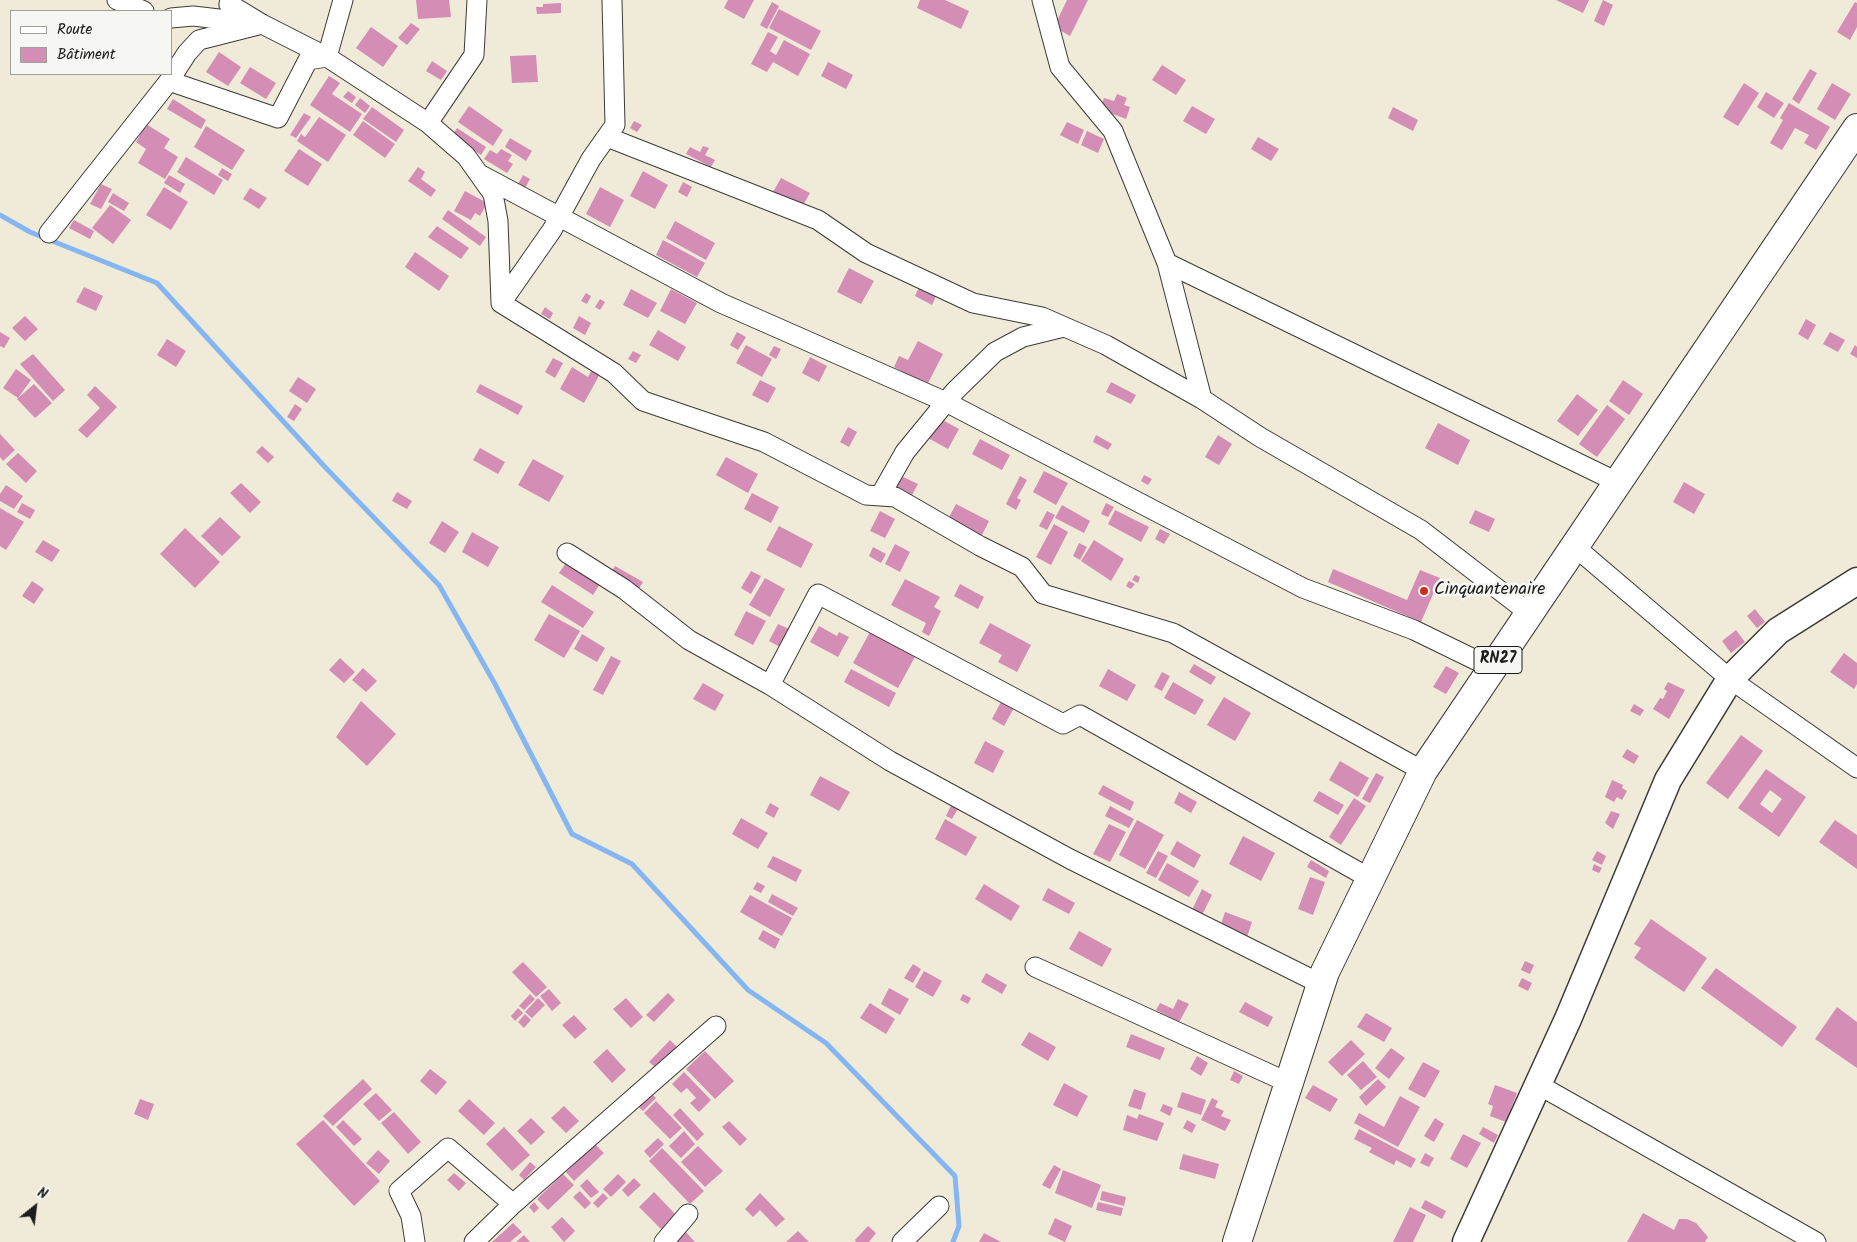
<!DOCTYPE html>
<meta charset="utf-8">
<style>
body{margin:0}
#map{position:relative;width:1857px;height:1242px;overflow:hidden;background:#efebd8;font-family:Kalam,sans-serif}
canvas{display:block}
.legend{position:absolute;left:10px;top:10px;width:162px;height:65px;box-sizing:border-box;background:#f6f6f2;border:1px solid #9f9f9c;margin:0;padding:6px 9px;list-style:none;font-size:15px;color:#1c1c1c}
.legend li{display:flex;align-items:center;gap:10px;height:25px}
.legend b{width:25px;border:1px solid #9f9f9c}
.north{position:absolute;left:10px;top:1182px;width:50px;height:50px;-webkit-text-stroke:4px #f6f6f2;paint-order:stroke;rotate:29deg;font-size:14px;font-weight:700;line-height:20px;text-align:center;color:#1c1c1c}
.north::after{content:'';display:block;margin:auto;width:18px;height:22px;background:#1c1c1c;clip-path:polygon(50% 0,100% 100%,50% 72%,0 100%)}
</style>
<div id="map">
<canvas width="1857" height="1242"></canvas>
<ul class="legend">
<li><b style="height:6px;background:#fff"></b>Route</li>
<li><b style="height:14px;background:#d48eb5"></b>Bâtiment</li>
</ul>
<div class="north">N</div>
</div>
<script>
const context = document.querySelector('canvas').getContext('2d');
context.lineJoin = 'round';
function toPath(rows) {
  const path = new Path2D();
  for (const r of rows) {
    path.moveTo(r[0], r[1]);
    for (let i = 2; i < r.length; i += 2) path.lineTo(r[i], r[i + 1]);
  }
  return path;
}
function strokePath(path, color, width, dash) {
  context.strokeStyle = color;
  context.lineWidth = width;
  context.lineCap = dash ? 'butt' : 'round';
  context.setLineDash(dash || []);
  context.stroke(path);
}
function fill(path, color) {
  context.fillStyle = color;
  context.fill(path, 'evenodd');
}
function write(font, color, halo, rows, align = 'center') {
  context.font = font + ' Kalam,sans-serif';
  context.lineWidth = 5;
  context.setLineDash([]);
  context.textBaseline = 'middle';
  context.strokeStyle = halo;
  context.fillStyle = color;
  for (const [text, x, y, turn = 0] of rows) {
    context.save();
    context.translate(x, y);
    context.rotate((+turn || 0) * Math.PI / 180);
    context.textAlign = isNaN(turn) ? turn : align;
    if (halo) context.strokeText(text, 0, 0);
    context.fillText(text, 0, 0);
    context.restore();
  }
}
const stream = toPath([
 [0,215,30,232,157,283,324,466,439,585,495,684,572,834,632,864,748,990,826,1043,955,1176,959,1226,953,1242]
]);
const building = toPath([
 [416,0,449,0,451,17,418,19],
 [728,0,754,0,744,19,724,8],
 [920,0,945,0,969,11,961,29,917,8],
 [1067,0,1088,0,1070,36,1054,27],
 [1556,0,1589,0,1583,13],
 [1603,0,1613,5,1604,26,1594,21],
 [772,2,779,6,767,29,760,25],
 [1855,2,1857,3,1857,27,1850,40,1837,32],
 [561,3,561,13,537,14,536,7,543,7,543,4],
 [779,9,821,31,811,50,769,28],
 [411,23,420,29,407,45,398,38],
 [371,27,398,46,383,67,356,48],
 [768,32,778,37,770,51,776,55,784,40,810,54,798,76,773,62,767,72,751,64],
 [219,52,241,67,228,86,206,72],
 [536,55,538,82,512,83,510,56],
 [432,61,447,71,441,80,426,71],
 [828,62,853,75,846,89,821,76],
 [1162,65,1186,80,1176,95,1152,80],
 [250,67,276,83,266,99,240,83],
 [1810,69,1817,73,1799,104,1792,99],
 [329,76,340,83,332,94,362,114,350,132,310,105],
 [1744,83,1759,93,1738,126,1723,117],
 [1832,83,1851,94,1835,120,1817,109],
 [348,91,356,97,352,103,343,97],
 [1766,92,1784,103,1774,118,1757,107],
 [1117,94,1127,98,1124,105,1130,107,1126,119,1100,109,1104,98,1114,101],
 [360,98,370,106,365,113,355,105],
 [173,99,206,120,201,129,167,109],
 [1789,103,1830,127,1816,150,1804,143,1809,135,1795,128,1782,150,1770,143,1783,120,1780,118],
 [469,106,503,130,493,146,458,122],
 [1192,106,1215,119,1206,134,1183,121],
 [372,107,404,130,396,142,363,119],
 [1393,107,1418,120,1413,131,1388,118],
 [304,113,311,117,296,138,290,135],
 [319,117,346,135,328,162,297,141,301,134,305,137],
 [363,121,395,144,385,158,353,135],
 [634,121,642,125,637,132,630,128],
 [1067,122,1084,130,1078,144,1060,135],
 [146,124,170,139,164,148,178,157,165,179,138,163,146,149,136,142],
 [206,126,245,150,232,170,194,147],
 [457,128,486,147,481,155,452,136],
 [1087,131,1104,139,1098,153,1081,145],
 [1258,137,1279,149,1271,161,1251,149],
 [510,138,532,151,526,161,505,147],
 [703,146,709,148,705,155,715,160,711,167,686,154,690,147,700,152],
 [299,149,322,164,308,186,284,171],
 [501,149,512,155,508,161,513,164,507,173,484,159,490,150,497,154],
 [186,157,223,180,214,195,177,172],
 [418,167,425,172,421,179,436,190,431,197,408,181],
 [222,168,232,174,228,181,218,175],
 [643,171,668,185,655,209,630,196],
 [169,175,185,184,180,193,164,183],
 [523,175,530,179,524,190,517,186],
 [781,178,810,193,802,207,773,192],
 [683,182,692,187,687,197,678,192],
 [101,184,112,189,101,209,90,204],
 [164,187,188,202,171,230,146,215],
 [600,187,624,200,610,227,586,214],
 [250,188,267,198,259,209,243,199],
 [465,191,487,203,480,216,475,213,471,220,454,211],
 [113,193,129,203,124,211,108,202],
 [110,205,131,220,113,244,92,228],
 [448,210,486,237,480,246,442,219],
 [74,220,94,231,90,239,69,228],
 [675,221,715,243,706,260,666,238],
 [437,226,469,248,461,259,428,237],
 [663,240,705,263,697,277,656,255],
 [415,252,449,276,439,291,405,267],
 [849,268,874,281,861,304,837,292],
 [84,287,103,296,96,311,76,302],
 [919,287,936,296,932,305,915,296],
 [631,289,657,303,648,318,623,305],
 [671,289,697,303,685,324,660,311],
 [586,293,591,296,587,304,581,301],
 [600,299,605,302,600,310,595,307],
 [545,307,553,313,550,319,541,314],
 [25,316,38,329,25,341,12,328],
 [579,316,591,323,585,335,573,328],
 [1806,319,1816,325,1808,340,1798,334],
 [658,330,686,347,678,361,649,345],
 [0,332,10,338,4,348,0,346],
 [737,332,746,337,738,350,730,345],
 [1830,332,1845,340,1838,352,1823,344],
 [167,339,186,351,176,367,157,355],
 [918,341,943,354,927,385,894,367,899,356,908,360],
 [746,345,772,359,762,377,736,363],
 [1855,345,1857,347,1857,358,1850,354],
 [774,346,781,349,776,359,769,355],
 [633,351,641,355,636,363,628,359],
 [33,354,65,390,53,401,20,364],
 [810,357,827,366,819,382,802,373],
 [553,358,563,363,555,378,545,372],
 [572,367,588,377,593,367,601,372,584,403,560,389],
 [16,369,31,380,18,398,3,388],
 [298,377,316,389,307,403,289,391],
 [760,380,776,388,768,403,752,395],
 [1623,380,1643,394,1629,415,1609,401],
 [1111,382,1136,395,1131,404,1106,392],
 [34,384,52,403,35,418,17,399],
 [480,384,523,406,518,415,476,392],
 [95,386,117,407,87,438,78,430,100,408,87,395],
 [1577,394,1598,410,1578,436,1557,421],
 [295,404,302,409,294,421,287,417],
 [1607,405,1625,419,1597,457,1579,444],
 [939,418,959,429,948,449,928,438],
 [1438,423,1470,440,1458,465,1425,448],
 [848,427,857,432,849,447,840,442],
 [0,434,15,450,3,461,0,457],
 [1096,435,1112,444,1108,450,1093,442],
 [1218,435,1232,444,1219,465,1205,457],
 [980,439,1010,455,1002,470,972,454],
 [262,446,274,457,268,463,256,452],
 [480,448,505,462,498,474,473,460],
 [18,453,37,471,26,483,6,464],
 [726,457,758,474,748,493,716,475],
 [533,459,564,476,549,502,518,485],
 [1044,471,1068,483,1056,505,1033,492],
 [899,475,918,484,911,497,893,487],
 [1144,475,1152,479,1148,485,1141,481],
 [1020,476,1027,480,1017,498,1021,500,1016,510,1006,504],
 [1684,482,1705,494,1694,514,1673,502],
 [241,483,261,502,250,513,230,493],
 [6,485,23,496,14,509,0,501,0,494],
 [397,492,412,501,407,509,392,501],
 [752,493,779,507,771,523,744,509],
 [22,503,35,510,30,519,17,512],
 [1106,503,1114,507,1108,517,1101,514],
 [956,504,989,521,981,537,948,519],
 [1062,505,1090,521,1084,533,1055,518],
 [0,508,24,522,6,550,0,546],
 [1115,510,1149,527,1141,542,1108,524],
 [1475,510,1495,519,1489,532,1469,523],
 [880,511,895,519,885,538,870,531],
 [1047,511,1055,515,1047,530,1039,526],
 [220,517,241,537,222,556,201,536],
 [442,521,459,532,445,553,429,543],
 [1054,524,1068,532,1051,565,1036,557],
 [779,526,813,544,801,568,766,550],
 [185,528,220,562,195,588,160,554],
 [1160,529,1170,534,1164,544,1155,539],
 [472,532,499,547,488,567,462,552],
 [43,540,60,550,52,562,35,552],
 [1094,540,1124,559,1111,581,1081,561],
 [1079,543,1087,547,1080,560,1073,556],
 [895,544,910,552,900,572,885,564],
 [873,547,886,554,881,563,869,556],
 [566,563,600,584,593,595,559,573],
 [615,566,643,582,638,590,610,574],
 [1333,569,1407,600,1420,570,1440,578,1421,622,1328,582],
 [751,571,761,576,751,594,741,588],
 [1135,575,1140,577,1138,583,1132,580],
 [765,578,785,589,770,617,749,605],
 [905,579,940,597,934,607,941,611,929,636,922,632,926,623,891,605],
 [32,581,44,589,34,604,22,596],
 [1129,581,1135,584,1131,589,1126,586],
 [960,584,984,597,978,609,954,596],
 [552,585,594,612,583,628,541,602],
 [1755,609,1765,622,1757,628,1747,616],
 [746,611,766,621,753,645,734,635],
 [549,614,580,631,564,658,534,640],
 [990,623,1031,645,1017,672,998,662,1002,655,979,643],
 [778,624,789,629,780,647,769,641],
 [819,626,837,636,839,632,849,637,838,657,810,642],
 [871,630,916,655,898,688,853,663],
 [1736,630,1745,642,1731,653,1722,641],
 [582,634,605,648,597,662,574,649],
 [1844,653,1857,663,1857,684,1854,689,1830,672],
 [611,656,621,661,603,695,593,690],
 [340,658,355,672,344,683,329,670],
 [1194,664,1216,677,1211,685,1189,672],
 [1446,666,1459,673,1446,694,1433,687],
 [363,668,377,681,366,692,352,680],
 [851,669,896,693,889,707,844,682],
 [1108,669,1136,685,1127,701,1099,686],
 [1162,672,1170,676,1162,691,1154,687],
 [1173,682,1204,700,1195,715,1164,698],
 [1668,682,1685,690,1669,719,1653,709,1660,698,1663,699,1667,691,1664,689],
 [703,683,724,695,715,711,693,699],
 [1224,697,1251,713,1235,741,1207,725],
 [1002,700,1015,706,1004,726,992,719],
 [361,701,396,734,367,766,336,737],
 [1634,704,1644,710,1640,716,1630,711],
 [1741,735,1763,751,1728,799,1706,783],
 [985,741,1004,751,993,773,974,763],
 [1627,749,1639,756,1634,764,1622,757],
 [1340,761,1369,778,1358,797,1329,780],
 [1766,769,1806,797,1779,837,1738,808],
 [1770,790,1782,799,1772,813,1760,804],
 [1376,773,1384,777,1370,803,1362,799],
 [820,776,850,792,839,811,810,795],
 [1612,780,1623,785,1622,788,1627,791,1622,800,1617,797,1614,802,1605,797],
 [1103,785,1134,802,1130,811,1098,794],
 [1319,791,1344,805,1338,815,1313,801],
 [1179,792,1197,802,1191,813,1174,803],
 [1354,798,1366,806,1341,845,1329,837],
 [954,799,961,803,952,819,946,816],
 [770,803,779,808,774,818,765,813],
 [1110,806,1134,819,1129,828,1105,816],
 [1611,811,1620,814,1613,829,1605,823],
 [741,818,768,833,758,849,732,834],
 [945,819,977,837,966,856,935,839],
 [1137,820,1164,835,1145,869,1119,855],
 [1835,820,1857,835,1857,869,1819,842],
 [1109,824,1126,832,1110,862,1093,854],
 [1243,836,1275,853,1261,881,1229,864],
 [1177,841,1201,855,1194,868,1170,854],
 [1158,851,1168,856,1156,878,1146,873],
 [1597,851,1606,856,1602,865,1592,860],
 [773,856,802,870,796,882,767,867],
 [1311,860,1329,871,1326,878,1307,867],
 [1167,863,1199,881,1189,897,1158,880],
 [1594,864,1602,868,1599,873,1592,870],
 [1310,877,1325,882,1313,915,1298,909],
 [757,882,765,886,761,893,753,889],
 [984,884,1020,906,1011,921,975,899],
 [1048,888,1075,903,1069,914,1042,900],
 [1202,889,1212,895,1202,915,1192,910],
 [772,894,798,908,793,916,768,902],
 [750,895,792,918,782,936,740,912],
 [1225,912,1252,922,1246,940,1219,930],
 [1651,919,1707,958,1684,992,1634,958,1641,948,1634,944],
 [763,930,780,939,775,949,758,939],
 [1079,931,1112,949,1102,967,1069,949],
 [1525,961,1534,965,1530,974,1521,970],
 [523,962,547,987,536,997,512,972],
 [913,964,921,969,913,983,904,978],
 [1716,968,1797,1027,1782,1047,1701,988],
 [924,971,942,981,933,997,915,987],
 [986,973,1007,985,1002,994,981,982],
 [1522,978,1532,983,1528,991,1518,986],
 [889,988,909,999,900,1015,881,1004],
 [549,989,561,1003,552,1011,540,996],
 [668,993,675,1000,654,1022,646,1015],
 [530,994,535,999,524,1010,519,1006],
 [963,994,971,998,968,1004,960,1000],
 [538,998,545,1005,532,1018,525,1012],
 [626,998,643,1017,631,1028,613,1009],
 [1178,999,1189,1004,1179,1022,1156,1010,1160,1003,1173,1009],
 [1245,1002,1273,1017,1268,1027,1239,1012],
 [870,1003,895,1019,886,1034,860,1018],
 [1837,1007,1857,1022,1857,1068,1815,1039],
 [518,1008,523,1013,515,1021,511,1016],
 [1366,1013,1392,1028,1384,1042,1357,1027],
 [525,1014,531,1020,524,1028,518,1022],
 [574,1015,587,1029,575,1039,562,1025],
 [1029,1032,1056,1047,1048,1061,1021,1045],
 [1131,1034,1165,1048,1160,1060,1126,1047],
 [670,1040,677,1047,656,1068,649,1062],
 [1351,1040,1365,1054,1342,1076,1328,1062],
 [1391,1048,1405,1058,1389,1079,1375,1068],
 [607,1049,626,1070,612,1083,593,1062],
 [705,1051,734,1081,715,1099,686,1069],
 [1197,1056,1208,1063,1201,1076,1190,1069],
 [1363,1061,1377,1077,1361,1090,1347,1075],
 [1423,1062,1440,1071,1425,1098,1408,1089],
 [430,1069,447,1082,436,1095,420,1081],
 [1234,1071,1243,1076,1239,1084,1230,1080],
 [684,1072,711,1100,699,1112,690,1103,696,1098,687,1088,681,1093,672,1084],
 [363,1079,372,1089,333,1126,323,1116],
 [1378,1079,1386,1087,1366,1106,1359,1097],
 [1064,1083,1088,1096,1077,1117,1053,1105],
 [1313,1085,1338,1099,1330,1112,1305,1098],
 [1495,1085,1517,1093,1506,1122,1490,1116,1493,1106,1488,1104],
 [1134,1089,1146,1093,1141,1110,1128,1106],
 [1182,1092,1206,1100,1201,1115,1177,1107],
 [376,1093,392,1110,379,1121,363,1104],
 [651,1093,656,1098,643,1111,638,1106],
 [1400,1096,1420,1107,1398,1147,1354,1123,1359,1113,1384,1127],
 [1212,1098,1218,1101,1215,1107,1224,1111,1221,1116,1231,1120,1225,1131,1201,1120],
 [140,1099,154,1104,148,1120,134,1114],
 [469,1099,495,1123,484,1135,458,1111],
 [656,1101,682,1128,670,1139,644,1113],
 [1163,1104,1173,1108,1170,1116,1160,1111],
 [564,1106,579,1121,566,1133,551,1118],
 [680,1108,704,1134,697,1141,673,1115],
 [394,1112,421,1142,408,1154,381,1123],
 [1139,1114,1164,1123,1157,1141,1123,1130,1127,1115,1137,1119],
 [531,1118,545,1132,531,1145,517,1131],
 [1435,1118,1444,1124,1434,1142,1424,1136],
 [323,1120,380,1181,354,1206,296,1144],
 [343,1120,362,1139,354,1146,336,1127],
 [1187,1120,1196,1125,1192,1133,1183,1128],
 [729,1121,747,1139,740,1146,722,1127],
 [504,1127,530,1155,512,1171,486,1144],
 [1483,1127,1498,1135,1494,1143,1479,1134],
 [1359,1129,1416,1159,1411,1168,1396,1160,1394,1165,1369,1152,1372,1148,1354,1139],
 [684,1131,695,1144,681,1158,669,1146],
 [1463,1134,1481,1143,1467,1168,1450,1159],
 [658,1138,664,1144,650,1158,644,1151],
 [595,1144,604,1153,574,1181,566,1172],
 [698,1146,723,1171,705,1187,681,1162],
 [662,1148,704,1191,690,1204,649,1161],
 [378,1150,390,1161,379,1174,366,1163],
 [1425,1153,1434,1158,1429,1167,1420,1163],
 [1183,1154,1219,1164,1215,1179,1179,1169],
 [530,1162,536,1167,524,1180,519,1175],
 [1054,1165,1061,1169,1050,1189,1042,1185],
 [1063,1170,1101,1185,1092,1208,1055,1193],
 [454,1173,466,1183,459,1191,447,1180],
 [563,1174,574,1185,548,1210,537,1199],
 [618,1174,626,1182,611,1197,603,1189],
 [634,1178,641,1185,628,1197,622,1190],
 [587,1179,599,1192,591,1198,580,1186],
 [580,1191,591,1203,585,1209,573,1197],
 [1102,1191,1126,1197,1124,1206,1100,1200],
 [654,1192,677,1216,662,1230,639,1207],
 [603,1193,608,1198,598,1208,593,1203],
 [760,1193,785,1219,776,1227,760,1210,753,1217,745,1209],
 [1425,1200,1446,1211,1442,1219,1421,1208],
 [534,1202,539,1208,534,1213,529,1207],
 [1098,1202,1123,1208,1121,1216,1096,1210],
 [1410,1207,1426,1215,1413,1242,1393,1242],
 [1643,1213,1674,1230,1679,1219,1687,1219,1696,1223,1708,1237,1705,1242,1627,1242],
 [562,1217,575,1231,564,1242,551,1227],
 [1055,1218,1072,1226,1065,1242,1048,1234],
 [513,1223,522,1232,510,1242,492,1242],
 [868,1226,876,1233,869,1242,856,1242,855,1240],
 [685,1231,695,1242,674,1242],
 [798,1231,809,1242,786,1242],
 [984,1233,1001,1242,979,1242],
 [524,1235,530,1242,516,1242]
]);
const street = toPath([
 [117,0,144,11],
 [1042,0,1060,67,1113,131,1167,263,1202,399],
 [171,18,193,16,262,24,327,57,428,123,466,156,493,194,498,221,501,303,614,373,643,401,764,442,866,495,895,497,980,546,1022,567,1043,594,1173,633,1423,771],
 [169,81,187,53,199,40,262,24,229,4,230,0],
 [428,123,474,55,477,0],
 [607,137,818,220,866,253,973,303,1042,317,1106,345,1202,399,1260,437,1421,530,1529,613],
 [481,175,721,303,946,402,1303,588,1414,630,1492,668],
 [49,233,169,81,278,118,308,60,327,57,343,0],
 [1167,263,1617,482],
 [501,303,552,230,591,159,615,125,612,0],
 [880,496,905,452,955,391,995,352,1023,337,1064,327],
 [1574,546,1730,679,1857,768],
 [567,553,624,589,689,640,770,685,890,761,1070,859,1321,984],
 [770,685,818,594,1063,724,1080,715,1371,879],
 [1035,967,1289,1083],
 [1537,1084,1816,1242],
 [415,1242,411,1216,399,1191,448,1148,513,1204,716,1026],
 [474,1242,513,1204],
 [664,1242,688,1214],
 [902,1242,939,1206]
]);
const secondary = toPath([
 [1466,1242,1568,1019,1668,780,1730,679,1778,631,1857,581]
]);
const primary = toPath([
 [1237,1242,1325,972,1423,771,1857,128]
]);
const markers = [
 [1424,591,5,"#c8321e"]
];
const shields = [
 [1498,660,48]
];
const shieldNames = [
 ["RN27",1498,660]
];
const poiNames = [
 ["Cinquantenaire",1434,591]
];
strokePath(stream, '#86b6f2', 5);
fill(building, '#d48eb5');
strokePath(street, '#3c3b38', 21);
strokePath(secondary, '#3c3b38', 29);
strokePath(primary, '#3c3b38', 30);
strokePath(street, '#fff', 19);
strokePath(secondary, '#fff', 26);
strokePath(primary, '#fff', 28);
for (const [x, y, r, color] of markers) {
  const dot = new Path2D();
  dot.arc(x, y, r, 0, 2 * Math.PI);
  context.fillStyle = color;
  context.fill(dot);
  strokePath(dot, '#f6f6f2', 2);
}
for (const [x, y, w] of shields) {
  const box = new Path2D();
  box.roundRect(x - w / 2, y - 13.5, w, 27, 4);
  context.fillStyle = '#f6f6f2';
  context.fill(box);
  strokePath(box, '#1c1c1c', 1);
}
write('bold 16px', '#1c1c1c', null, shieldNames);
write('18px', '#1c1c1c', '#f6f6f2', poiNames, 'left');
</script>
